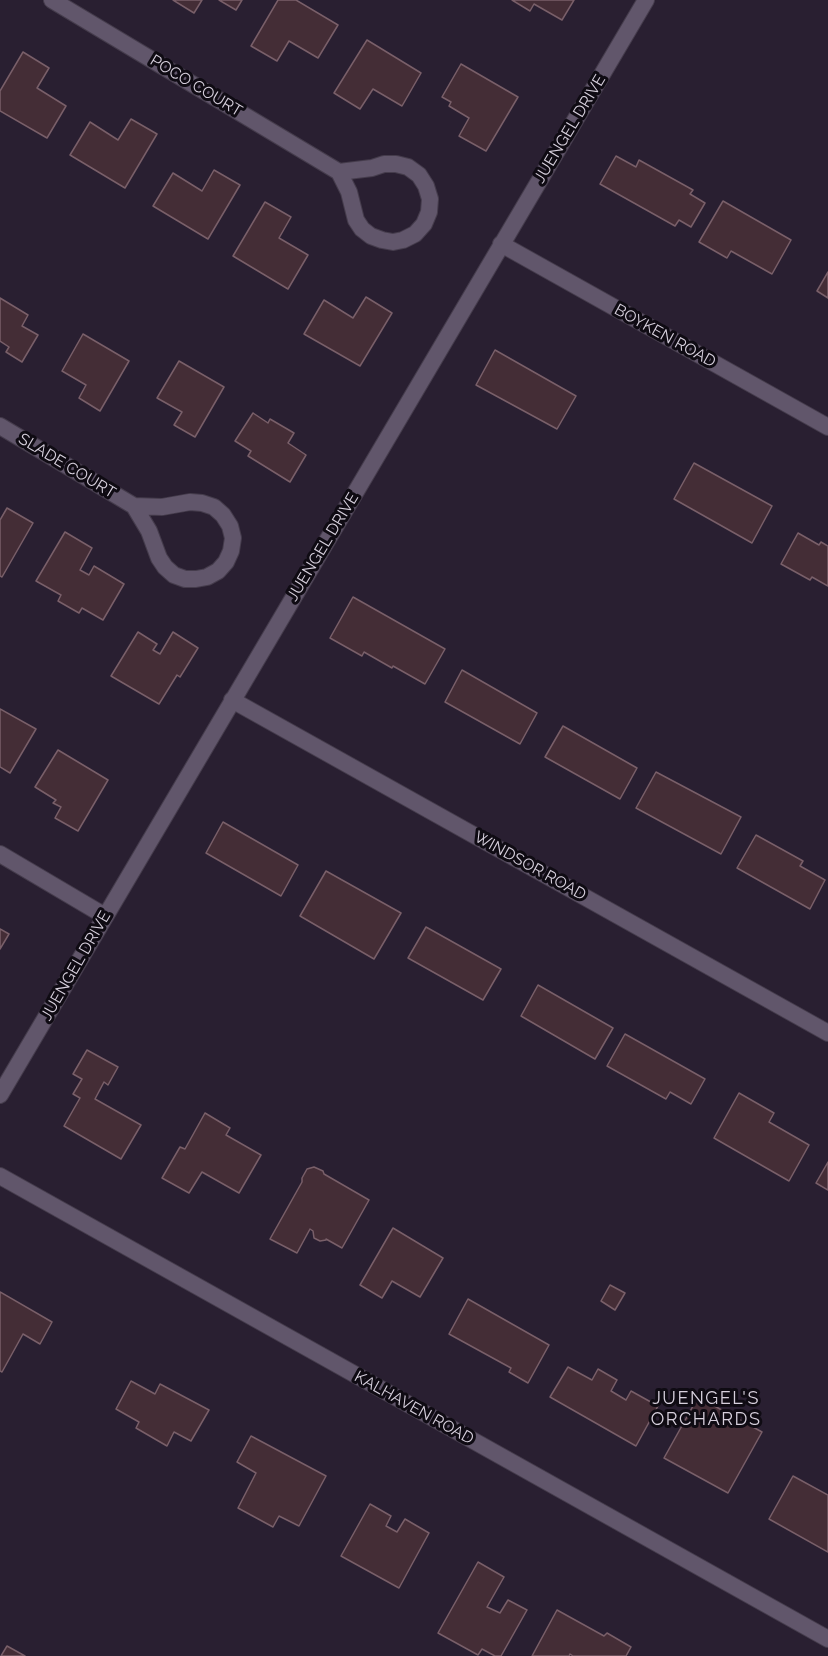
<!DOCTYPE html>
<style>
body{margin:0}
canvas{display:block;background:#291f31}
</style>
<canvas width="828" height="1656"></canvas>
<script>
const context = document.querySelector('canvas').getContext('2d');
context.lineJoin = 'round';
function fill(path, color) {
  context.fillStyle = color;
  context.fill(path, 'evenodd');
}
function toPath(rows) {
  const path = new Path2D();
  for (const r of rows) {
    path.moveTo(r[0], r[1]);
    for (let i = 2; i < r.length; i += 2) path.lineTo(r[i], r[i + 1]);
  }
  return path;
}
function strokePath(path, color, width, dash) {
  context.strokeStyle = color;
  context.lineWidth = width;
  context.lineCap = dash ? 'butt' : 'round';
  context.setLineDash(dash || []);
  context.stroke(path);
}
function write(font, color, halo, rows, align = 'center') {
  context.font = font + ' Raleway,sans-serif';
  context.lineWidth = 6;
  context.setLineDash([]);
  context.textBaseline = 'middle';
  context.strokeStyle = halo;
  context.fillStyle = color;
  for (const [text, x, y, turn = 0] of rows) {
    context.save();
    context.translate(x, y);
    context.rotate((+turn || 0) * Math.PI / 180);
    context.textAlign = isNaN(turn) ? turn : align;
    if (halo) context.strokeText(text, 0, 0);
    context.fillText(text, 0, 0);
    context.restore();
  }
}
const building = toPath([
 [173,0,202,0,194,13,173,0],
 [219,0,242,0,236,10,219,0],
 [278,0,296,0,338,25,318,58,289,41,277,61,251,46,278,0],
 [512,0,574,0,562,20,534,4,530,11,512,0],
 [367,40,421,73,402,106,373,89,360,109,334,93,367,40],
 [23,52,49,68,37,88,66,106,47,138,0,111,0,91,23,52],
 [461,64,518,97,486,151,459,136,469,118,449,106,451,102,442,97,461,64],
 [131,119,157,134,125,188,70,155,90,122,118,140,131,119],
 [616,156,636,167,639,160,693,190,690,194,705,203,691,227,679,220,675,226,600,184,616,156],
 [214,170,240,185,208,239,153,206,173,173,202,191,214,170],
 [723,201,791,240,772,274,731,251,727,258,699,242,723,201],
 [265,202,291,217,279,238,308,255,288,289,233,256,265,202],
 [828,272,828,298,817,291,828,272],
 [366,297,392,313,360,366,304,334,324,300,353,318,366,297],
 [0,298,28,315,22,326,38,335,22,362,6,352,9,347,0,341,0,298],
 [83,334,129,361,100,411,79,398,86,385,62,371,83,334],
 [495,350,576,396,557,429,476,385,495,350],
 [179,361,224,387,195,437,174,425,182,412,157,398,179,361],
 [253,413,268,423,270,419,294,433,288,443,306,455,290,482,248,456,251,451,235,441,253,413],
 [694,463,772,506,752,543,674,499,694,463],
 [7,508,33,523,2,577,0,576,0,520,7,508],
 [65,532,92,548,80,570,89,575,94,566,124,584,103,620,82,608,79,613,58,601,61,595,36,581,65,532],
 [798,533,819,545,821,542,828,546,828,586,812,577,810,580,781,564,798,533],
 [353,597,445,649,425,684,393,666,392,668,364,652,362,656,330,638,353,597],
 [138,632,157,644,153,650,160,654,173,632,198,648,180,677,177,675,159,704,111,676,138,632],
 [462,670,537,713,520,744,445,702,462,670],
 [0,709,36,729,10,773,0,767,0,709],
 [563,726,637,768,620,799,545,757,563,726],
 [58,750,108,780,78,831,55,818,61,807,53,803,56,800,35,787,58,750],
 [656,772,741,817,721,854,636,808,656,772],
 [223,822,298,865,281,896,206,853,223,822],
 [756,835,803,861,800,866,825,880,810,909,737,868,756,835],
 [326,871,401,913,374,959,300,916,326,871],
 [426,927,501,969,483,1000,408,958,426,927],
 [0,929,9,934,0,949,0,929],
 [538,985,613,1028,595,1059,521,1016,538,985],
 [625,1034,705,1079,691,1104,670,1092,666,1099,607,1066,625,1034],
 [87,1050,118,1067,108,1085,104,1082,95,1099,141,1125,121,1159,64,1126,80,1098,73,1094,82,1079,73,1074,87,1050],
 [739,1093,774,1113,769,1122,809,1145,789,1181,714,1138,739,1093],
 [205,1113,230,1128,226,1135,261,1155,239,1193,202,1172,189,1193,162,1178,180,1147,185,1149,205,1113],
 [828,1162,828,1190,816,1183,828,1162],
 [314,1167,323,1171,324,1174,369,1200,342,1248,326,1239,326,1240,320,1241,314,1238,313,1231,310,1229,297,1253,270,1239,302,1182,302,1178,307,1169,314,1167],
 [393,1228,443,1258,420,1297,392,1281,382,1298,360,1285,393,1228],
 [610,1285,625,1293,615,1310,601,1301,610,1285],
 [0,1292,52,1322,40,1344,23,1334,2,1372,0,1371,0,1292],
 [468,1299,549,1345,528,1383,509,1372,511,1368,449,1334,468,1299],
 [568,1367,592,1380,598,1369,617,1380,611,1391,626,1400,631,1391,658,1406,636,1446,550,1397,568,1367],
 [131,1381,155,1394,160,1384,209,1410,191,1441,174,1432,167,1446,136,1428,139,1422,116,1409,131,1381],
 [698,1397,762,1432,728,1493,664,1458,698,1397],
 [251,1436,326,1476,299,1526,279,1516,273,1527,238,1508,256,1473,237,1462,251,1436],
 [793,1476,828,1495,828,1552,769,1519,793,1476],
 [370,1504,391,1516,386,1526,397,1532,405,1519,429,1533,399,1588,341,1556,370,1504],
 [478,1562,504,1577,487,1607,500,1613,508,1600,527,1610,501,1656,495,1656,482,1649,478,1655,438,1633,478,1562],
 [557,1610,604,1636,607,1633,631,1647,626,1656,573,1656,570,1654,569,1656,532,1656,557,1610],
 [7,1646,25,1656,1,1656,7,1646]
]);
const minor = toPath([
 [52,0,339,172,349,192,356,220,362,229,371,236,382,240,393,242,403,240,415,234,424,224,429,212,430,199,426,186,419,175,408,167,396,164,384,164,372,168,339,172],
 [501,244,828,427],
 [0,426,134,506,149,531,159,558,165,567,174,575,185,579,196,579,207,577,218,571,226,562,231,551,233,538,230,526,223,515,214,507,202,503,190,502,162,507,134,506],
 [232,700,828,1033],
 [0,854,105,916],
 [0,1095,646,0],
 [0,1176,828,1639]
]);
const streetNames = [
 ["POCO COURT",196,86,31],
 ["JUENGEL DRIVE",570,129,-59],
 ["BOYKEN ROAD",665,336,29],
 ["SLADE COURT",67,466,31],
 ["JUENGEL DRIVE",323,547,-59],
 ["WINDSOR ROAD",530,866,29],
 ["JUENGEL DRIVE",76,966,-60],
 ["KALHAVEN ROAD",414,1408,29]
];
const neighbourhoodNames = [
 ["JUENGEL'S",706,1399],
 ["ORCHARDS",706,1420]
];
fill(building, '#442d36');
strokePath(building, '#795f69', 1.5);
strokePath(minor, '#453c4c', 18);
strokePath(minor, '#61566b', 16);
write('16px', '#d7d0dd', '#0f0b13', streetNames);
context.letterSpacing = '1.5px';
write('18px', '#d7d0dd', '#0f0b13', neighbourhoodNames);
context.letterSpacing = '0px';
</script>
